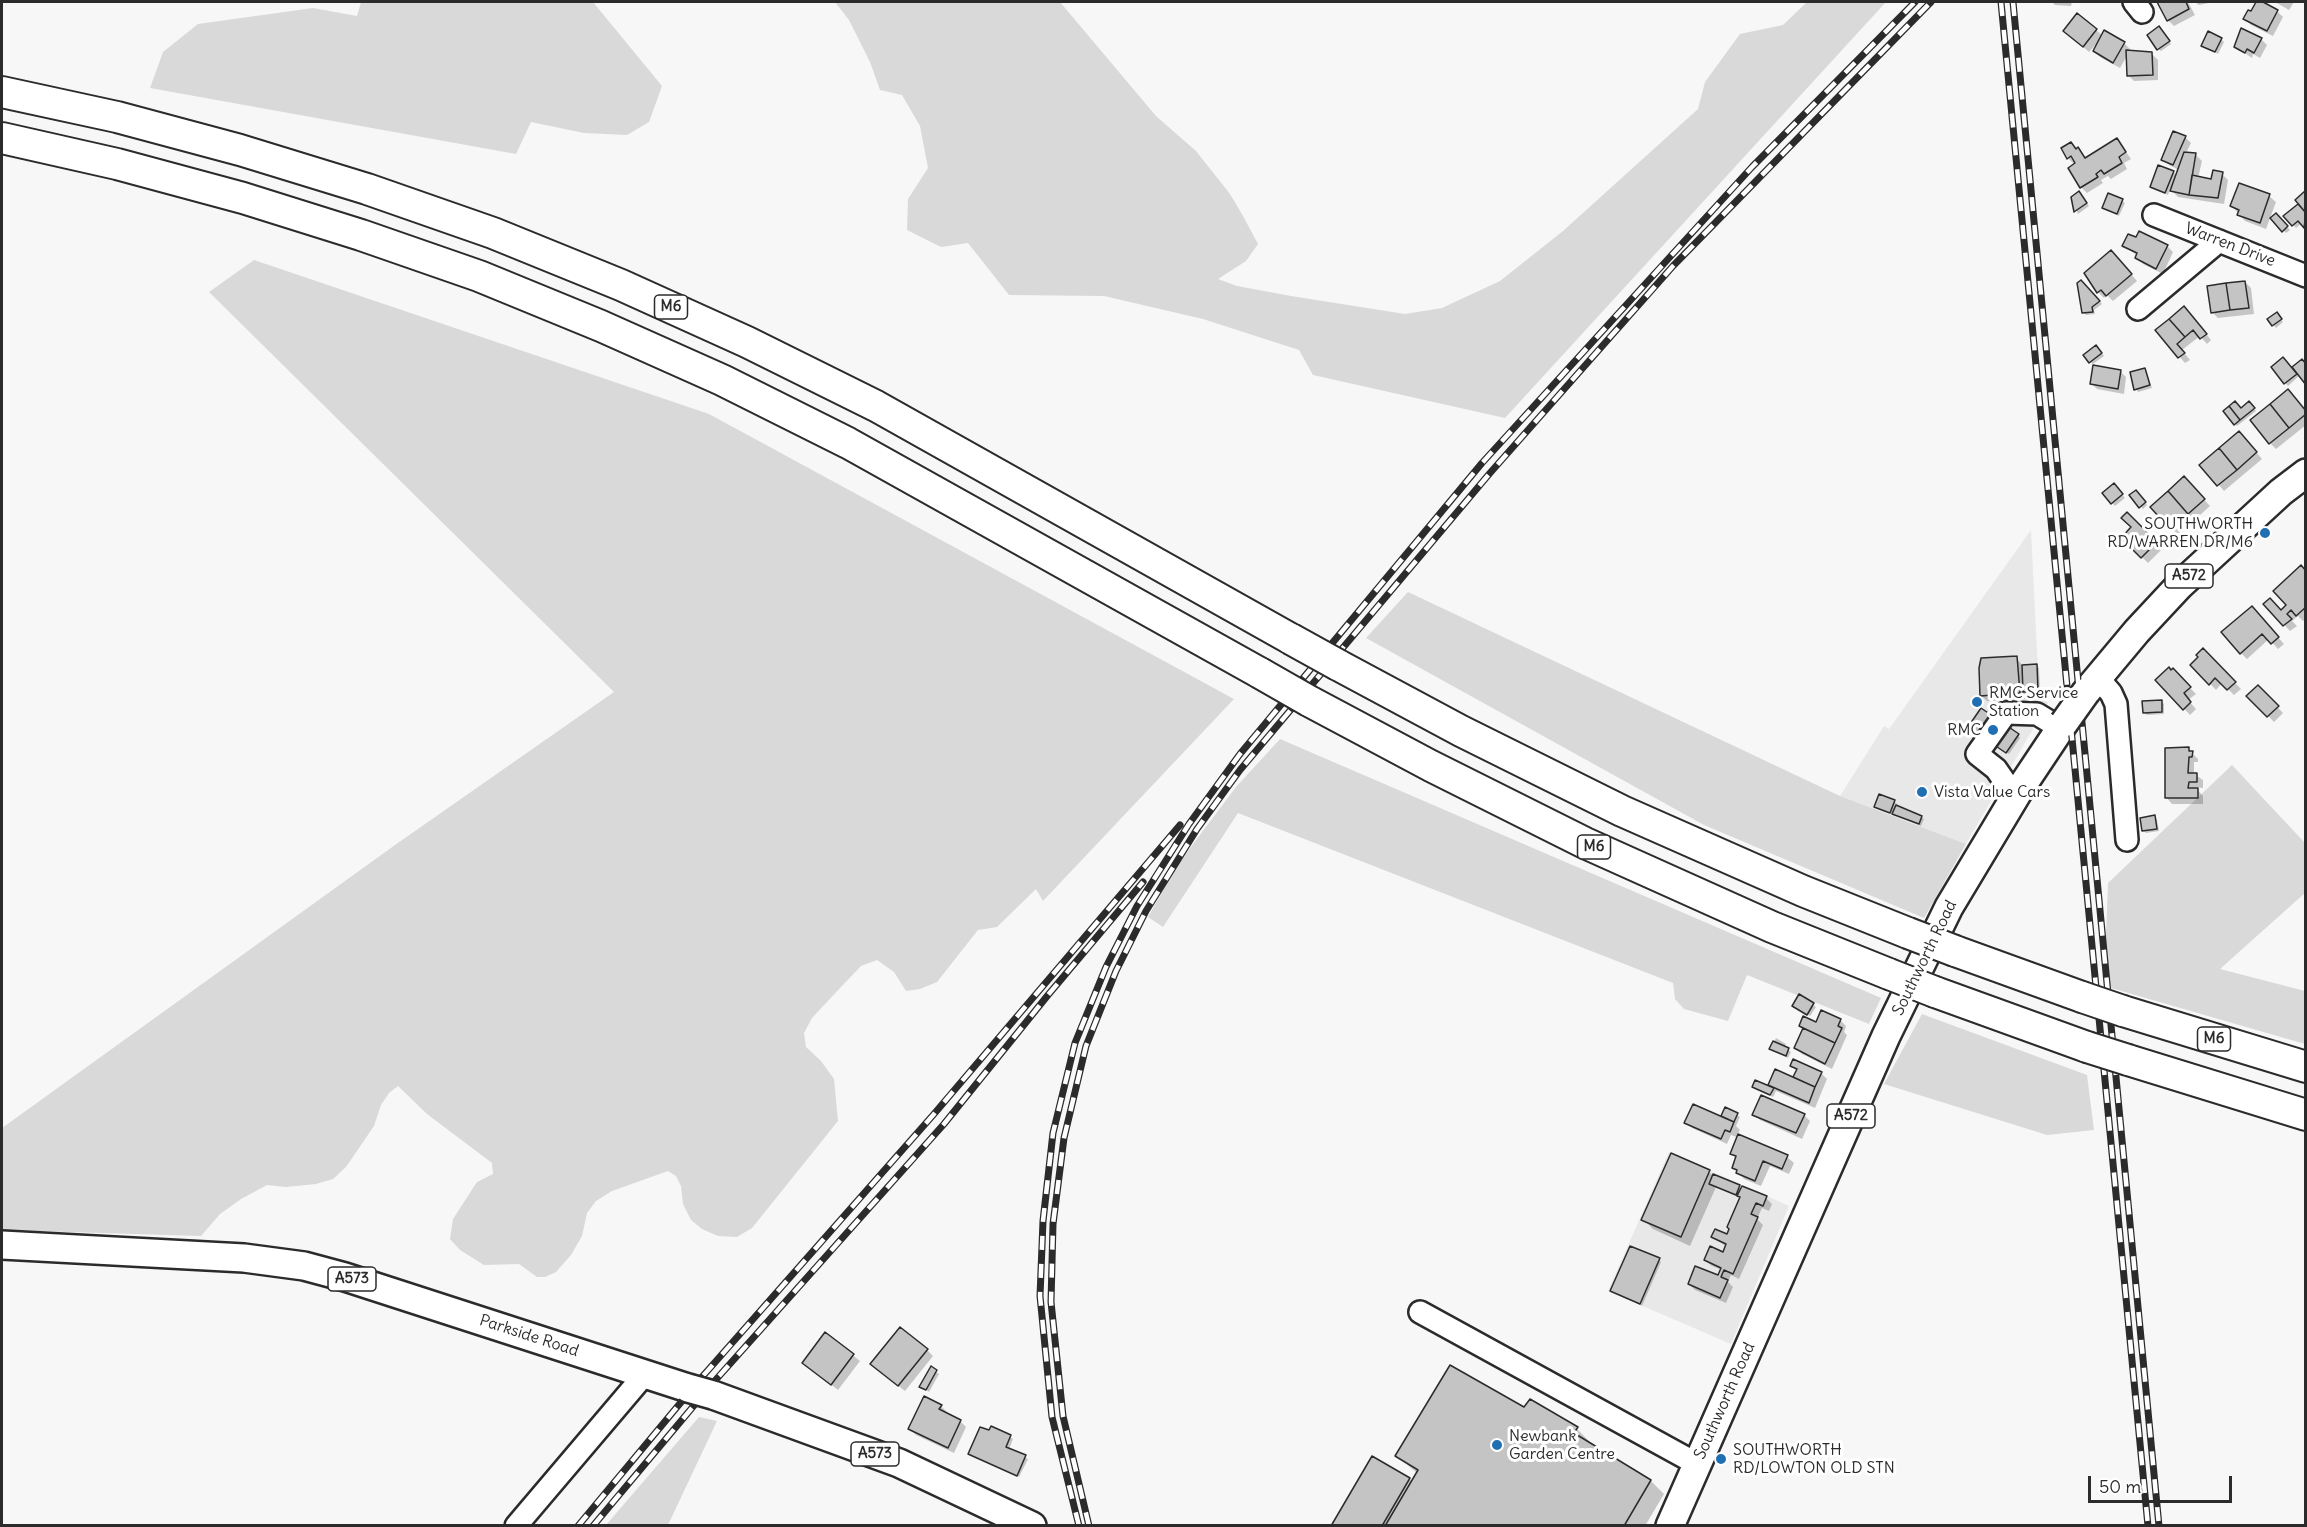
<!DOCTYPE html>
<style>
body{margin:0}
#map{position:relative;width:2307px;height:1527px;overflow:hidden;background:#f7f7f7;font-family:Delius,sans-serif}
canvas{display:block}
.frame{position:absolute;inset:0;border:3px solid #2b2b2b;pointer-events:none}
.scale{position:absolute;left:2088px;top:1476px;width:144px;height:27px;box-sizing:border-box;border:3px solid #2b2b2b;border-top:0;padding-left:8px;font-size:18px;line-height:21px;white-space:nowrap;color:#2b2b2b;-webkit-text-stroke:4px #fff;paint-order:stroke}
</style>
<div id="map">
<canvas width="2307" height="1527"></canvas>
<div class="frame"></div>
<div class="scale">50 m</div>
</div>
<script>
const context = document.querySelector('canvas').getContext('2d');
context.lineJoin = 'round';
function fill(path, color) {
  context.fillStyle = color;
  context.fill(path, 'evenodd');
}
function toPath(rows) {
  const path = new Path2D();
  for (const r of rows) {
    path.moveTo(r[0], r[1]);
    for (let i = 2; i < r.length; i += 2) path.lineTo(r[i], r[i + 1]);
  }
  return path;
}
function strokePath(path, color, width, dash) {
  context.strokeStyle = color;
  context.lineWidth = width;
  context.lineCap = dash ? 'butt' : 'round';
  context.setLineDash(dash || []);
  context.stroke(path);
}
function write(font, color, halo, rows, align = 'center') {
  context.font = font + ' Delius,sans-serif';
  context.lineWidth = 6;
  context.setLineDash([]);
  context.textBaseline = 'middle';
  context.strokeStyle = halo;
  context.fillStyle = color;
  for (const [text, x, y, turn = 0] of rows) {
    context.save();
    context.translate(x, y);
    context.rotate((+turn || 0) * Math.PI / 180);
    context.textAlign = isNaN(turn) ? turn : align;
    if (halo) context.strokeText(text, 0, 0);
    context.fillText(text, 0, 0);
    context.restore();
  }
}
const built = toPath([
 [2031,530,2039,691,2048,703,1966,844,1840,796,1884,726,1889,729],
 [1669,1152,1789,1206,1731,1344,1608,1291]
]);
const green = toPath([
 [361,2,593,2,662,86,649,122,627,135,584,133,531,122,516,154,150,88,163,52,198,24,313,8,357,16],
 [835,2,1060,2,1156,116,1196,151,1230,194,1243,216,1258,244,1246,261,1218,279,1237,286,1291,296,1405,314,1442,308,1500,281,1563,231,1698,109,1705,82,1740,34,1783,25,1807,2,1886,2,1505,418,1313,375,1299,350,1203,319,1104,296,1009,295,968,243,941,247,907,230,908,199,928,168,920,126,902,95,880,90,870,62,849,20],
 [254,260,709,414,1234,699,1043,901,1036,889,997,927,978,930,937,982,920,989,906,991,894,972,877,960,861,966,841,987,812,1018,804,1033,806,1047,821,1061,834,1079,838,1121,752,1228,737,1237,718,1236,702,1229,691,1220,683,1204,681,1186,676,1176,668,1171,612,1191,596,1201,587,1213,582,1236,571,1255,556,1272,545,1277,537,1277,519,1264,484,1265,460,1250,450,1239,453,1219,477,1182,493,1174,492,1163,427,1114,398,1086,389,1093,381,1105,374,1126,346,1167,333,1179,316,1184,286,1187,267,1185,241,1199,220,1214,201,1236,2,1230,2,1128,395,845,614,692,209,292],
 [1408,592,1840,796,1966,844,1924,918,1704,825,1366,638],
 [1280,739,1881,998,1869,1024,1747,975,1728,1021,1684,1009,1675,999,1673,983,1238,813,1163,927,1148,917,1178,864,1236,787],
 [2232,765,2305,843,2305,893,2220,969,2305,991,2305,1044,2104,986,2108,883],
 [1922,1014,2087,1075,2094,1130,2047,1135,1884,1084],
 [699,1417,717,1421,668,1525,606,1525]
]);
const shadow = toPath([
 [2052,2,2072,2,2071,6,2055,5],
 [2158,2,2188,2,2195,15,2174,26,2168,20],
 [2195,2,2213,2,2199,5],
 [2258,2,2277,11,2283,17,2273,36,2251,25,2245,19,2252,13],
 [2275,2,2294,2,2289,10],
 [2096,30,2103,36,2124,43,2130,49,2129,52,2152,54,2158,60,2158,80,2134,81,2128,75,2128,54,2120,68,2100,57,2094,51,2099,43,2098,42,2089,52,2065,31],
 [2162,30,2171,44,2161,51,2158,49],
 [2221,39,2224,42,2218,54,2203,45],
 [2261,39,2267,45,2260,58,2253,54,2252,58,2236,47],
 [2185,137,2191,143,2186,153,2196,155,2202,161,2198,178,2212,181,2222,174,2228,180,2224,204,2178,197,2170,189,2168,195,2151,187,2173,172,2177,176,2179,170,2169,165,2163,159],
 [2117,139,2131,159,2124,163,2127,169,2111,179,2108,176,2101,180,2103,183,2087,193,2081,187,2075,165,2068,158,2071,144,2086,158],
 [2306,192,2306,228,2302,223,2296,228,2285,216,2304,208],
 [2081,195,2089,206,2078,214,2072,197],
 [2269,196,2276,202,2266,229,2245,221,2232,206],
 [2122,201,2125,203,2119,216,2103,208],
 [2276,215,2290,230,2286,233,2272,218],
 [2124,246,2167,246,2173,252,2163,274,2143,264,2137,258,2138,256],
 [2117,258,2137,281,2113,301,2107,295,2104,298,2098,292],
 [2081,282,2102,304,2094,310,2095,314,2086,315,2083,312],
 [2245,282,2251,288,2254,314,2218,318,2212,312],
 [2190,314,2211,340,2207,344,2200,336,2182,350,2190,360,2185,363,2157,331],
 [2279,317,2283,322,2276,328,2269,320],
 [2099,349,2104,356,2093,364,2090,362],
 [2302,361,2300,375,2288,386,2273,368,2292,369],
 [2145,369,2152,388,2138,392,2136,389],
 [2120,371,2126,377,2124,394,2097,389,2091,383],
 [2249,403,2256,411,2237,426,2235,424,2241,410],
 [2306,411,2306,425,2276,449,2270,443],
 [2245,439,2262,459,2224,491,2202,465],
 [2184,478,2210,506,2178,535,2152,507],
 [2114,485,2125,498,2115,506,2104,494],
 [2136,492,2147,505,2143,509,2131,496],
 [2127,514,2162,549,2148,563,2123,538,2133,527],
 [2306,572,2306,618,2303,621,2298,616,2292,621,2297,626,2290,631,2265,604,2281,611,2288,605],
 [2258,614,2284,644,2278,649,2269,639,2247,659,2241,653],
 [2203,650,2241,689,2234,695,2222,683,2216,690,2192,665,2200,657],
 [2016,658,2023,666,2036,665,2039,668,2040,693,2025,694,2025,699,1987,701,1981,695],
 [2173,670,2196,694,2188,700,2196,709,2190,715,2157,680],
 [2258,687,2283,713,2274,722,2249,696],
 [2161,701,2164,704,2164,714,2147,715,2144,713],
 [1972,729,2018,735,2020,738,2009,754],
 [2188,749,2198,759,2198,762,2194,762,2194,774,2203,780,2203,788,2195,787,2203,796,2203,804,2172,804,2166,797],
 [1894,801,1897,804,1896,807,1921,817,1924,819,1921,826,1876,807],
 [2155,817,2157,820,2159,831,2146,833,2143,830],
 [1800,996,1816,1007,1810,1016,1797,1008],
 [1840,1020,1846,1026,1844,1032,1847,1035,1832,1069,1802,1054,1796,1048,1804,1029,1800,1025],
 [1776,1038,1786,1044,1784,1048,1791,1052,1788,1058,1771,1049],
 [1792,1066,1821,1073,1827,1079,1815,1108,1776,1091,1773,1097,1754,1087,1769,1087,1776,1071,1794,1079,1797,1071],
 [1726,1109,1740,1117,1736,1126,1740,1130,1737,1135,1787,1157,1794,1163,1789,1174,1770,1166,1761,1186,1744,1179,1733,1167,1737,1159,1732,1154,1739,1138,1731,1135,1727,1144,1692,1128,1686,1122,1728,1121,1723,1116],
 [1754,1114,1804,1115,1810,1121,1802,1139,1760,1120],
 [1672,1155,1742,1189,1766,1198,1772,1204,1769,1211,1762,1208,1757,1219,1763,1225,1739,1279,1731,1275,1728,1282,1733,1287,1726,1303,1695,1290,1689,1284,1718,1277,1722,1270,1712,1266,1705,1260,1724,1254,1727,1247,1713,1237,1728,1236,1741,1198,1716,1187,1690,1246,1653,1229,1643,1219],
 [1659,1260,1661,1262,1642,1306,1612,1291],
 [826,1334,860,1361,838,1390,804,1363],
 [927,1350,933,1356,905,1391,878,1370],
 [931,1368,939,1374,929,1392,921,1386],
 [941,1406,947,1412,946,1414,960,1421,966,1427,954,1453,916,1435,910,1429],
 [1525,1409,1577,1429,1590,1442,1588,1444,1651,1481,1664,1494,1645,1526,1333,1526,1409,1479,1413,1482,1418,1474,1397,1456],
 [991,1428,1010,1437,1013,1439,1009,1449,1028,1459,1019,1477,970,1454]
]);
const building = toPath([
 [2157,2,2186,2,2189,9,2167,21,2157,2],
 [2256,2,2263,2,2278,10,2267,31,2243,19,2248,10,2251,11,2256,2],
 [2077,13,2097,29,2083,47,2063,31,2077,13],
 [2159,26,2170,41,2157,50,2147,35,2159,26],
 [2241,28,2262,38,2254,53,2247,49,2245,53,2234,47,2241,28],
 [2104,30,2125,42,2113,63,2093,51,2104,30],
 [2208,31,2222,38,2215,52,2201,46,2208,31],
 [2126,50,2152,52,2153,75,2127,76,2126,50],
 [2173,131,2186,136,2173,165,2161,160,2173,131],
 [2117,138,2126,152,2119,157,2122,163,2104,174,2101,170,2096,174,2098,177,2080,188,2068,168,2075,163,2071,156,2067,159,2061,148,2071,142,2076,149,2078,147,2085,158,2117,138],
 [2184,152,2196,153,2189,195,2170,191,2184,152],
 [2158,165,2174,171,2165,193,2150,187,2158,165],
 [2213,170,2223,172,2218,198,2189,195,2192,175,2211,179,2213,170],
 [2239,183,2270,194,2260,223,2237,215,2239,210,2230,206,2239,183],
 [2306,190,2306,213,2295,200,2306,190],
 [2079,191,2087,203,2074,212,2071,197,2079,191],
 [2108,193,2123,199,2117,214,2102,208,2108,193],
 [2298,204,2306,213,2304,228,2298,221,2292,226,2283,216,2298,204],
 [2276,213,2288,226,2282,232,2270,218,2276,213],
 [2139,231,2168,245,2156,269,2135,258,2137,253,2122,246,2128,234,2136,237,2139,231],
 [2111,250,2132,274,2106,296,2101,290,2097,293,2084,273,2111,250],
 [2081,280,2100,301,2092,307,2093,312,2082,313,2077,283,2081,280],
 [2245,281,2249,308,2230,310,2226,283,2245,281],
 [2226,283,2230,310,2211,313,2207,286,2226,283],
 [2184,306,2207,334,2200,339,2193,330,2185,337,2169,319,2184,306],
 [2277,312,2282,319,2272,326,2267,319,2277,312],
 [2169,319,2185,337,2177,344,2185,353,2178,358,2155,330,2169,319],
 [2096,345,2102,353,2089,363,2083,355,2096,345],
 [2283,357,2297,374,2284,384,2271,367,2283,357],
 [2302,359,2306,364,2306,385,2292,367,2302,359],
 [2093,365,2121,370,2118,389,2090,384,2093,365],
 [2145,368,2150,385,2134,390,2130,372,2145,368],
 [2288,389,2306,411,2306,414,2289,428,2270,404,2288,389],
 [2235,401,2241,408,2249,401,2255,408,2240,420,2229,406,2235,401],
 [2270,404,2289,428,2269,444,2250,420,2270,404],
 [2229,406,2240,420,2234,425,2223,411,2229,406],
 [2239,431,2257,452,2237,470,2219,448,2239,431],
 [2219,448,2237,470,2217,486,2199,465,2219,448],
 [2184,476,2205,499,2188,514,2168,491,2184,476],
 [2114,483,2123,494,2111,504,2102,493,2114,483],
 [2136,490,2146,502,2139,508,2129,495,2136,490],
 [2168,491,2188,514,2171,530,2150,507,2168,491],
 [2127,512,2157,542,2141,558,2121,538,2131,527,2121,518,2127,512],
 [2301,565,2306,571,2306,607,2296,616,2291,610,2287,614,2292,619,2283,626,2263,604,2270,598,2281,610,2286,605,2273,591,2301,565],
 [2252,606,2279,637,2271,644,2262,634,2240,654,2221,632,2252,606],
 [2203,648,2236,682,2227,690,2215,678,2209,685,2190,665,2198,657,2196,655,2203,648],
 [2017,656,2020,693,1980,696,1979,668,1981,658,2017,656],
 [2037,664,2038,691,2023,692,2022,665,2037,664],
 [2169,667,2171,670,2173,668,2191,687,2184,693,2191,702,2183,710,2155,680,2169,667],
 [2258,685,2279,706,2267,717,2246,696,2258,685],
 [2162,700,2162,712,2143,713,2142,701,2162,700],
 [1981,708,2019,734,2006,753,1968,727,1981,708],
 [2189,747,2189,751,2193,751,2192,757,2189,757,2188,773,2197,773,2197,782,2189,782,2188,788,2198,788,2198,798,2165,798,2165,748,2189,747],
 [1879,794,1895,800,1890,813,1874,807,1879,794],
 [1896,805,1922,816,1919,824,1892,814,1896,805],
 [2155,815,2157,829,2142,831,2140,818,2155,815],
 [1799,994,1814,1003,1807,1015,1792,1006,1799,994],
 [1821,1010,1841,1019,1838,1026,1842,1028,1835,1043,1799,1026,1803,1016,1816,1022,1821,1010],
 [1803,1028,1835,1043,1825,1064,1794,1048,1803,1028],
 [1773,1041,1789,1048,1786,1056,1769,1049,1773,1041],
 [1793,1059,1822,1072,1815,1087,1793,1077,1797,1069,1790,1066,1793,1059],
 [1775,1069,1815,1087,1809,1103,1768,1085,1775,1069],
 [1755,1080,1774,1088,1770,1095,1752,1087,1755,1080],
 [1761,1095,1805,1114,1796,1133,1752,1115,1761,1095],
 [1693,1104,1734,1122,1730,1132,1725,1130,1721,1139,1684,1123,1693,1104],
 [1725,1107,1738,1113,1734,1122,1721,1116,1725,1107],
 [1738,1134,1788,1155,1782,1169,1763,1161,1755,1181,1736,1173,1737,1170,1732,1168,1736,1156,1730,1154,1738,1134],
 [1671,1153,1710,1170,1681,1237,1641,1220,1671,1153],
 [1713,1174,1740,1185,1736,1195,1709,1184,1713,1174],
 [1742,1186,1767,1196,1763,1206,1756,1203,1751,1214,1758,1217,1733,1274,1724,1270,1721,1277,1728,1280,1720,1298,1688,1284,1695,1266,1718,1275,1721,1268,1704,1260,1710,1246,1723,1252,1726,1244,1711,1237,1715,1229,1727,1234,1729,1229,1727,1227,1740,1197,1737,1196,1742,1186],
 [1630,1246,1660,1258,1640,1304,1610,1291,1630,1246],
 [900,1327,928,1349,898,1386,870,1364,900,1327],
 [825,1332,854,1354,831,1385,802,1363,825,1332],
 [1450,1365,1524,1407,1530,1399,1578,1427,1574,1433,1651,1480,1624,1526,1385,1526,1418,1470,1395,1456,1450,1365],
 [931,1366,937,1370,926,1390,919,1387,931,1366],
 [924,1396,942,1405,939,1409,961,1420,948,1448,908,1429,924,1396],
 [991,1426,1011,1435,1006,1447,1026,1455,1017,1476,968,1454,980,1427,989,1430,991,1426],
 [1372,1456,1410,1478,1382,1526,1331,1526,1372,1456]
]);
const minor = toPath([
 [2134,2,2142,12],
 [2154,215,2306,276],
 [2138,309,2219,241],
 [2098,678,2111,693,2116,704,2127,840],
 [2018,792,2005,782,1996,769,1977,754,2006,713,2037,714,2060,728],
 [1420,1312,1697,1464],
 [516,1526,645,1374]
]);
const major = toPath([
 [2086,692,2137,631,2179,586,2281,492,2306,473],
 [2,1245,244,1258,304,1266,345,1277,688,1388],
 [713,1395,899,1463,1032,1526],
 [1670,1526,1886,1036,1949,907,2018,792,2064,723]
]);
const highway = toPath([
 [2,92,117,117,240,150,367,189,493,233,621,285,747,342,876,406,1291,639],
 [2,138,117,164,243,198,361,235,479,276,601,326,722,380,848,443,1260,673],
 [1338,665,1461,731,1622,811,1803,891,1908,933],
 [1309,701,1431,766,1585,843,1772,927,1889,974],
 [1955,951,2082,997],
 [1935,992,2087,1047],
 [2123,1011,2306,1067],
 [2128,1060,2306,1115]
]);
const rail = toPath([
 [2001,2,2148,1526],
 [2013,2,2159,1526],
 [578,1526,702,1377,934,1114,1180,825],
 [593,1526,712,1384,944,1124,1048,995,1143,882],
 [1079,1526,1052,1417,1040,1296,1043,1221,1053,1133,1075,1043,1106,967,1137,906,1189,824,1240,754,1482,463,1752,167,1915,2],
 [1089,1526,1063,1416,1051,1302,1053,1224,1064,1138,1086,1046,1116,971,1146,911,1197,829,1240,770,1490,473,1673,266,1931,2]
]);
const majorBridge = toPath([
 [2064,723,2086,692],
 [688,1388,713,1395]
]);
const highwayBridge = toPath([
 [1291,639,1338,665],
 [1260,673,1309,701],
 [1908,933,1955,951],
 [1889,974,1935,992],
 [2082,997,2123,1011],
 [2087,1047,2128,1060]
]);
const markers = [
 [2265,533,6,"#1f6fb2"],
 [1977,702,6,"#1f6fb2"],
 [1993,730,6,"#1f6fb2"],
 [1922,792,6,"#1f6fb2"],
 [1497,1445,6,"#1f6fb2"],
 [1721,1459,6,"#1f6fb2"]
];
const shields = [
 [671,307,33],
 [2189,576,48],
 [1594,847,33],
 [2214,1039,33],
 [1851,1116,48],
 [352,1279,48],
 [875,1454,48]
];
const shieldNames = [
 ["M6",671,307],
 ["A572",2189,576],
 ["M6",1594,847],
 ["M6",2214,1039],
 ["A572",1851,1116],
 ["A573",352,1279],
 ["A573",875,1454]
];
const streetNames = [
 ["Warren Drive",2230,245,21],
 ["Southworth Road",1925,958,-64],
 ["Parkside Road",529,1336,18],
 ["Southworth Road",1725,1401,-66]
];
const poiNames = [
 ["SOUTHWORTH",2253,524,"right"],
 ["RD/WARREN DR/M6",2253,542,"right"],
 ["RMC Service",1989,693],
 ["Station",1989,711],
 ["RMC",1981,730,"right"],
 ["Vista Value Cars",1934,792],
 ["Newbank",1509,1436],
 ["Garden Centre",1509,1454],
 ["SOUTHWORTH",1733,1450],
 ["RD/LOWTON OLD STN",1733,1468]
];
fill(built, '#e8e8e8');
fill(green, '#d9d9d9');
fill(shadow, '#0003');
fill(building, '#c4c4c4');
strokePath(building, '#2b2b2b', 1.5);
strokePath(minor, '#2b2b2b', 26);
strokePath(major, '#2b2b2b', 32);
strokePath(highway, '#2b2b2b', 34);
strokePath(minor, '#fff', 21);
strokePath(major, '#fff', 27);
strokePath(highway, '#fff', 30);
strokePath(rail, '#2b2b2b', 7);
strokePath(rail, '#fff', 4.5, [14]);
strokePath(majorBridge, '#2b2b2b', 32, []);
strokePath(highwayBridge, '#2b2b2b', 34, []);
strokePath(majorBridge, '#fff', 27);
strokePath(highwayBridge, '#fff', 30);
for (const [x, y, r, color] of markers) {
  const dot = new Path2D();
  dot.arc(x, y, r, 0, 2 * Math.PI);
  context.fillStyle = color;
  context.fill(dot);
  strokePath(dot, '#fff', 2);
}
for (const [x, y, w] of shields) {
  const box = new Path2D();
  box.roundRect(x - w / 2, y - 12, w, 24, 4.5);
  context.fillStyle = '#fff';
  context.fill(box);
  strokePath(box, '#2b2b2b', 1.5);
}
write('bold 15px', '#2b2b2b', null, shieldNames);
write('16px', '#2b2b2b', '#fff', streetNames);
write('16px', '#2b2b2b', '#fff', poiNames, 'left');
</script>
